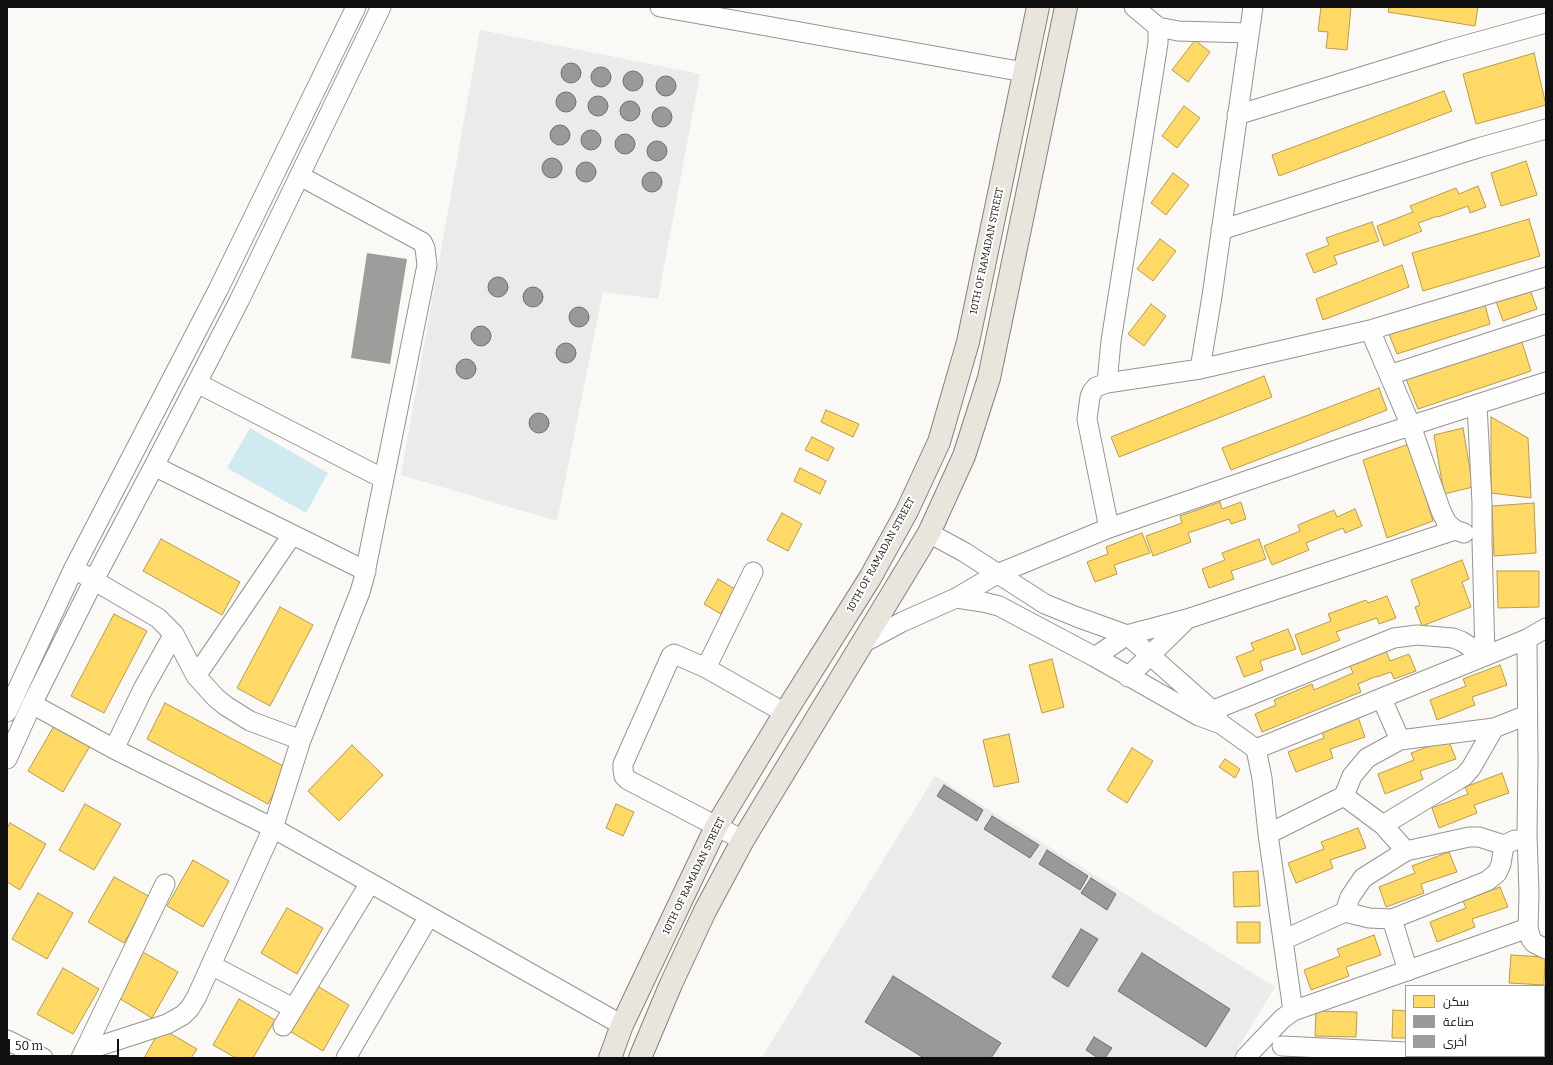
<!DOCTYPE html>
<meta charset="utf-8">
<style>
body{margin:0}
#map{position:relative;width:1553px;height:1065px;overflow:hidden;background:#fbf9f6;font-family:Bitter,Cairo,serif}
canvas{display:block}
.frame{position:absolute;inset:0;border:8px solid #0f0f0f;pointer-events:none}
.legend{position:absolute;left:1405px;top:985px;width:140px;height:72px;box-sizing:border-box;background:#fff;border:1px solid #9f9f9f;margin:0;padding:5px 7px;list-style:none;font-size:12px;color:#0f0f0f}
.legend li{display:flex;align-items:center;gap:8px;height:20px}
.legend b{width:20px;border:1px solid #9f9f9f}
.scale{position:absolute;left:8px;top:1039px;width:111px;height:18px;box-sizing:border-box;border:2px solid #0f0f0f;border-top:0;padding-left:5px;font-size:12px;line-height:14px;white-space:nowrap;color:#0f0f0f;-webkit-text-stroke:3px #fff;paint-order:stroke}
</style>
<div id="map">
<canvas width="1553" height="1065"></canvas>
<div class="frame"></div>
<ul class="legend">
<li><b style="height:11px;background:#ffd966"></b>سكن</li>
<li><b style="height:11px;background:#999"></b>صناعة</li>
<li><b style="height:11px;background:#9f9d9b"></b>أخرى</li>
</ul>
<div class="scale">50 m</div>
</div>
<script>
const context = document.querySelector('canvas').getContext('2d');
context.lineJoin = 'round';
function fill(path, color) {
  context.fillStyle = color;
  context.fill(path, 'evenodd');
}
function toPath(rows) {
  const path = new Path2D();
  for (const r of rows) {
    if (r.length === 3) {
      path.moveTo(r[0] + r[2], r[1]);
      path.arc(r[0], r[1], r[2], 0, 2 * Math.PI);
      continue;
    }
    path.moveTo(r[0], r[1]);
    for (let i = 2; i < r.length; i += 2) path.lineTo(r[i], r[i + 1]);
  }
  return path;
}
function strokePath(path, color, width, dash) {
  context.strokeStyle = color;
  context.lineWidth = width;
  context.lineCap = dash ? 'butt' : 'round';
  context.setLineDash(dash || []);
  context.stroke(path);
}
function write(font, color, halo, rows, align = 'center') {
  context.font = font + ' Bitter,serif';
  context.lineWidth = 4;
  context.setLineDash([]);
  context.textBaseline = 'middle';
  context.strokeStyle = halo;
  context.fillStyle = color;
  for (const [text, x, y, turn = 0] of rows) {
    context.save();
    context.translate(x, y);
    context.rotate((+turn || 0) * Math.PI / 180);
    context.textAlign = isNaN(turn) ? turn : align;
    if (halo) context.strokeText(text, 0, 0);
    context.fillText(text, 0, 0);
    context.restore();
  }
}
const industrial = toPath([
 [480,30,700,74,658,299,603,292,557,521,401,475],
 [935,776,1275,987,1232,1058,762,1057]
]);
const water = toPath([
 [250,428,328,473,306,513,227,468]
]);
const homes = toPath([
 [1321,7,1351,7,1347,50,1326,48,1328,32,1318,31,1321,7],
 [1389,7,1478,7,1475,26,1388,12,1389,7],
 [1195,40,1210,52,1188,82,1172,70,1195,40],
 [1534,53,1546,105,1476,124,1463,74,1534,53],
 [1444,91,1452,111,1279,176,1272,155,1444,91],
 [1184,106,1200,118,1177,148,1162,136,1184,106],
 [1526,161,1537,195,1501,206,1491,173,1526,161],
 [1173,173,1189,185,1166,215,1151,203,1173,173],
 [1478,186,1486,207,1470,213,1468,206,1438,217,1438,216,1418,223,1422,231,1384,246,1377,226,1413,212,1410,206,1456,188,1459,194,1478,186],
 [1529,219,1540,256,1423,291,1412,253,1529,219],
 [1372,222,1379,241,1334,256,1337,264,1314,273,1306,254,1329,245,1326,238,1372,222],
 [1160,239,1176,251,1153,281,1137,269,1160,239],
 [1402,265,1409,287,1323,320,1316,299,1402,265],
 [1528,284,1537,309,1503,321,1494,296,1528,284],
 [1483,297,1490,324,1397,354,1387,329,1483,297],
 [1151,304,1166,316,1144,346,1128,334,1151,304],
 [1520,336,1531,371,1418,409,1404,374,1520,336],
 [1264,376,1272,397,1119,457,1111,437,1264,376],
 [1379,388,1387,410,1231,470,1222,448,1379,388],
 [826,410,859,424,853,437,821,422,826,410],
 [1491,417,1528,438,1531,498,1491,493,1491,417],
 [1463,428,1473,487,1444,494,1434,435,1463,428],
 [812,437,834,448,828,461,805,450,812,437],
 [1409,444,1433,521,1387,538,1363,460,1409,444],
 [800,468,826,481,820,494,794,481,800,468],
 [1220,502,1222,509,1241,502,1246,519,1231,524,1229,519,1188,533,1191,542,1153,556,1146,536,1182,523,1180,516,1220,502],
 [1534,503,1536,553,1494,556,1492,506,1534,503],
 [1355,509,1362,526,1345,533,1343,528,1306,543,1309,550,1272,565,1264,546,1300,531,1298,525,1334,510,1337,517,1355,509],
 [782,513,802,524,788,551,767,540,782,513],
 [1142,533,1150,553,1114,565,1117,574,1095,582,1087,562,1108,554,1106,547,1142,533],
 [161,539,240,582,222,615,143,571,161,539],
 [1259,539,1266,559,1231,571,1234,579,1209,588,1202,569,1225,560,1222,553,1259,539],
 [1462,560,1469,579,1462,582,1471,607,1422,626,1415,607,1420,605,1411,580,1462,560],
 [1497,571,1539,571,1539,607,1498,608,1497,571],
 [718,579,735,589,721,614,704,604,718,579],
 [1387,596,1396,618,1379,624,1377,618,1336,632,1340,640,1302,655,1295,635,1331,621,1328,614,1366,600,1368,603,1387,596],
 [280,607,313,625,270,706,237,688,280,607],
 [114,614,147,631,104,713,71,696,114,614],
 [1288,629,1296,649,1260,661,1263,670,1244,677,1236,657,1254,650,1251,643,1288,629],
 [1386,651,1390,661,1409,654,1416,671,1394,679,1391,672,1377,677,1377,676,1358,684,1361,692,1262,732,1255,714,1276,705,1274,700,1312,684,1314,690,1353,673,1350,666,1386,651],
 [1052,659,1064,707,1042,713,1029,665,1052,659],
 [1500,665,1507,685,1472,697,1475,705,1437,720,1430,700,1466,686,1463,679,1500,665],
 [165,703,287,768,268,804,147,739,165,703],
 [1358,717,1365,737,1330,749,1333,758,1296,772,1288,752,1324,738,1322,731,1358,717],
 [54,726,90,746,63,792,28,771,54,726],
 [1009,734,1019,782,994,787,983,740,1009,734],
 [1448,739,1456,759,1420,771,1423,779,1385,794,1378,774,1414,760,1411,753,1448,739],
 [352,745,383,775,339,821,308,791,352,745],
 [1132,748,1153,761,1127,803,1107,790,1132,748],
 [1225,759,1240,769,1235,778,1219,767,1225,759],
 [1502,773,1509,793,1474,805,1477,813,1439,828,1432,808,1468,794,1465,787,1502,773],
 [85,804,121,824,94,870,59,850,85,804],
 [616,804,634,812,623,836,606,828,616,804],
 [10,823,46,844,20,890,7,882,7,828,10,823],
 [1358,828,1366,848,1330,860,1333,868,1296,883,1288,863,1324,849,1321,842,1358,828],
 [1449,852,1457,872,1421,884,1424,893,1386,907,1379,887,1415,873,1412,866,1449,852],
 [193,860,229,881,203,927,167,906,193,860],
 [1258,871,1260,906,1234,907,1233,872,1258,871],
 [114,877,150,897,124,943,88,922,114,877],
 [1500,887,1508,907,1472,919,1475,927,1437,942,1430,922,1466,908,1463,901,1500,887],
 [38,893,73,913,47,959,12,939,38,893],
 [287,908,323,928,297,974,261,953,287,908],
 [1237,922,1260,922,1260,943,1237,943,1237,922],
 [1374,935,1381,955,1346,967,1349,976,1311,990,1304,970,1340,956,1337,949,1374,935],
 [143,952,178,972,152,1018,117,997,143,952],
 [1511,955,1545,957,1544,985,1509,983,1511,955],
 [63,968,99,989,73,1034,37,1014,63,968],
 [314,984,349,1005,323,1051,288,1030,314,984],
 [239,999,275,1020,253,1058,236,1058,213,1045,239,999],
 [1393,1010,1406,1011,1406,1038,1392,1038,1393,1010],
 [1316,1011,1357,1012,1356,1037,1315,1036,1316,1011],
 [161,1028,197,1049,191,1058,144,1058,161,1028],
 [1457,1056,1516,1058,1457,1058,1457,1056]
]);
const industry = toPath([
 [571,73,10],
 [601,77,10],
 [633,81,10],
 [666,86,10],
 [566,102,10],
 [598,106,10],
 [630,111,10],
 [662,117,10],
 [560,135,10],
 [591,140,10],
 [625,144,10],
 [657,151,10],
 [552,168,10],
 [586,172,10],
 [652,182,10],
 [498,287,10],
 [533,297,10],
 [579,317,10],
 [481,336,10],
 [566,353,10],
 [466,369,10],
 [539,423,10],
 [944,785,983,810,977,821,937,796,944,785],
 [992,816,1039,845,1030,858,984,829,992,816],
 [1047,850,1088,876,1080,890,1039,864,1047,850],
 [1091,878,1116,894,1107,910,1081,893,1091,878],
 [1081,929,1098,939,1068,987,1052,977,1081,929],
 [1142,953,1230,1009,1206,1047,1118,991,1142,953],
 [893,976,1001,1043,991,1058,924,1058,865,1022,893,976],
 [1094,1037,1112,1048,1105,1058,1098,1058,1086,1050,1094,1037]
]);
const building = toPath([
 [367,253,407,259,390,364,351,358]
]);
const minor = toPath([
 [660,7,1024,72],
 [1134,7,1158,27,1178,31,1249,33],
 [1237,115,1445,51,1546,23],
 [300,176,422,242,425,248,427,265,364,578,360,592,301,740],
 [1221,230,1478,148,1546,129],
 [1370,330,1411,426,1441,511,1447,523,1455,530,1464,533],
 [1200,369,1370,330,1546,277],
 [1389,375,1546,324],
 [197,383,384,479],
 [1107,383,1111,341,1158,43,1158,27],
 [1477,404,1482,503,1482,540,1485,656],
 [154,466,366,571],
 [1109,528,1087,419,1090,397,1092,392,1096,387,1107,383,1200,369,1212,296,1253,7],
 [929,533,964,552,1045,604,1077,617,1127,635,1212,710,1221,724],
 [83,574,158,618,174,634,196,676,216,698,226,706,250,721,301,740,273,828,197,996,190,1008,183,1015,167,1024,84,1051],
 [956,598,983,602,999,606,1014,614,1095,657,1199,716,1221,724,1256,749,1262,778,1268,834,1293,1011],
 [1527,639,1528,763,1527,834,1529,894,1528,928],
 [863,643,902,622,956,598,997,574,1109,528,1348,446,1546,382],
 [1095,657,1127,635,1187,619,1455,530],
 [706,668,753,572],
 [196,676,292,535],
 [1128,677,1186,620],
 [32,704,114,749,273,828,622,1025],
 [7,712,74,568,218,290,356,7],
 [1201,715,1394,638,1417,635,1453,638,1461,641,1485,656],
 [1400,740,1494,728],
 [114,749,143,689,174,634],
 [1256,749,1527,639,1546,628],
 [7,759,32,704,94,580,154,466,239,301,381,7],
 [1344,796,1352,776,1367,758,1400,740,1382,699],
 [1268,834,1344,796,1383,825,1464,776,1471,768,1494,728,1527,715],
 [743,840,628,780,624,776,623,769,623,764,671,656,674,654,706,668,785,713],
 [1406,851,1469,837,1479,837,1504,845,1515,840],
 [1345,912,1369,918,1392,919,1487,881,1497,873,1501,864,1504,845],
 [1392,919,1408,971],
 [1283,940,1345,912,1350,897,1363,878,1406,851,1383,825],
 [211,965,293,1008],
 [283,1026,370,883],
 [7,1040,43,1058],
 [1282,1046,1406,1052],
 [1511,1056,1546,1057],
 [81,1058,165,884],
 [346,1058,429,916],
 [1245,1058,1282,1019,1293,1011,1528,928,1531,939,1534,943,1546,949]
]);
const major = toPath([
 [610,1058,622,1025,716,827,785,713,870,578,907,511,939,442,968,342,1038,7],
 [640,1058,671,984,705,911,743,840,929,533,964,456,989,378,1066,7]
]);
const streetNames = [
 ["10TH OF RAMADAN STREET",987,251,-78],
 ["10TH OF RAMADAN STREET",881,555,-61],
 ["10TH OF RAMADAN STREET",694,876,-64]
];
fill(industrial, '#edeaec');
fill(water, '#d0eaf1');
fill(homes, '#ffd966');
strokePath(homes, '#b79c4c', 1);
fill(industry, '#999');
strokePath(industry, '#707070', 1);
fill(building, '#9f9d9b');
strokePath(minor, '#959493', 21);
strokePath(major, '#838280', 24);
strokePath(minor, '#fefefe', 19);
strokePath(major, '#eae5dc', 22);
write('10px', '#0f0f0f', '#fff', streetNames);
</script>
